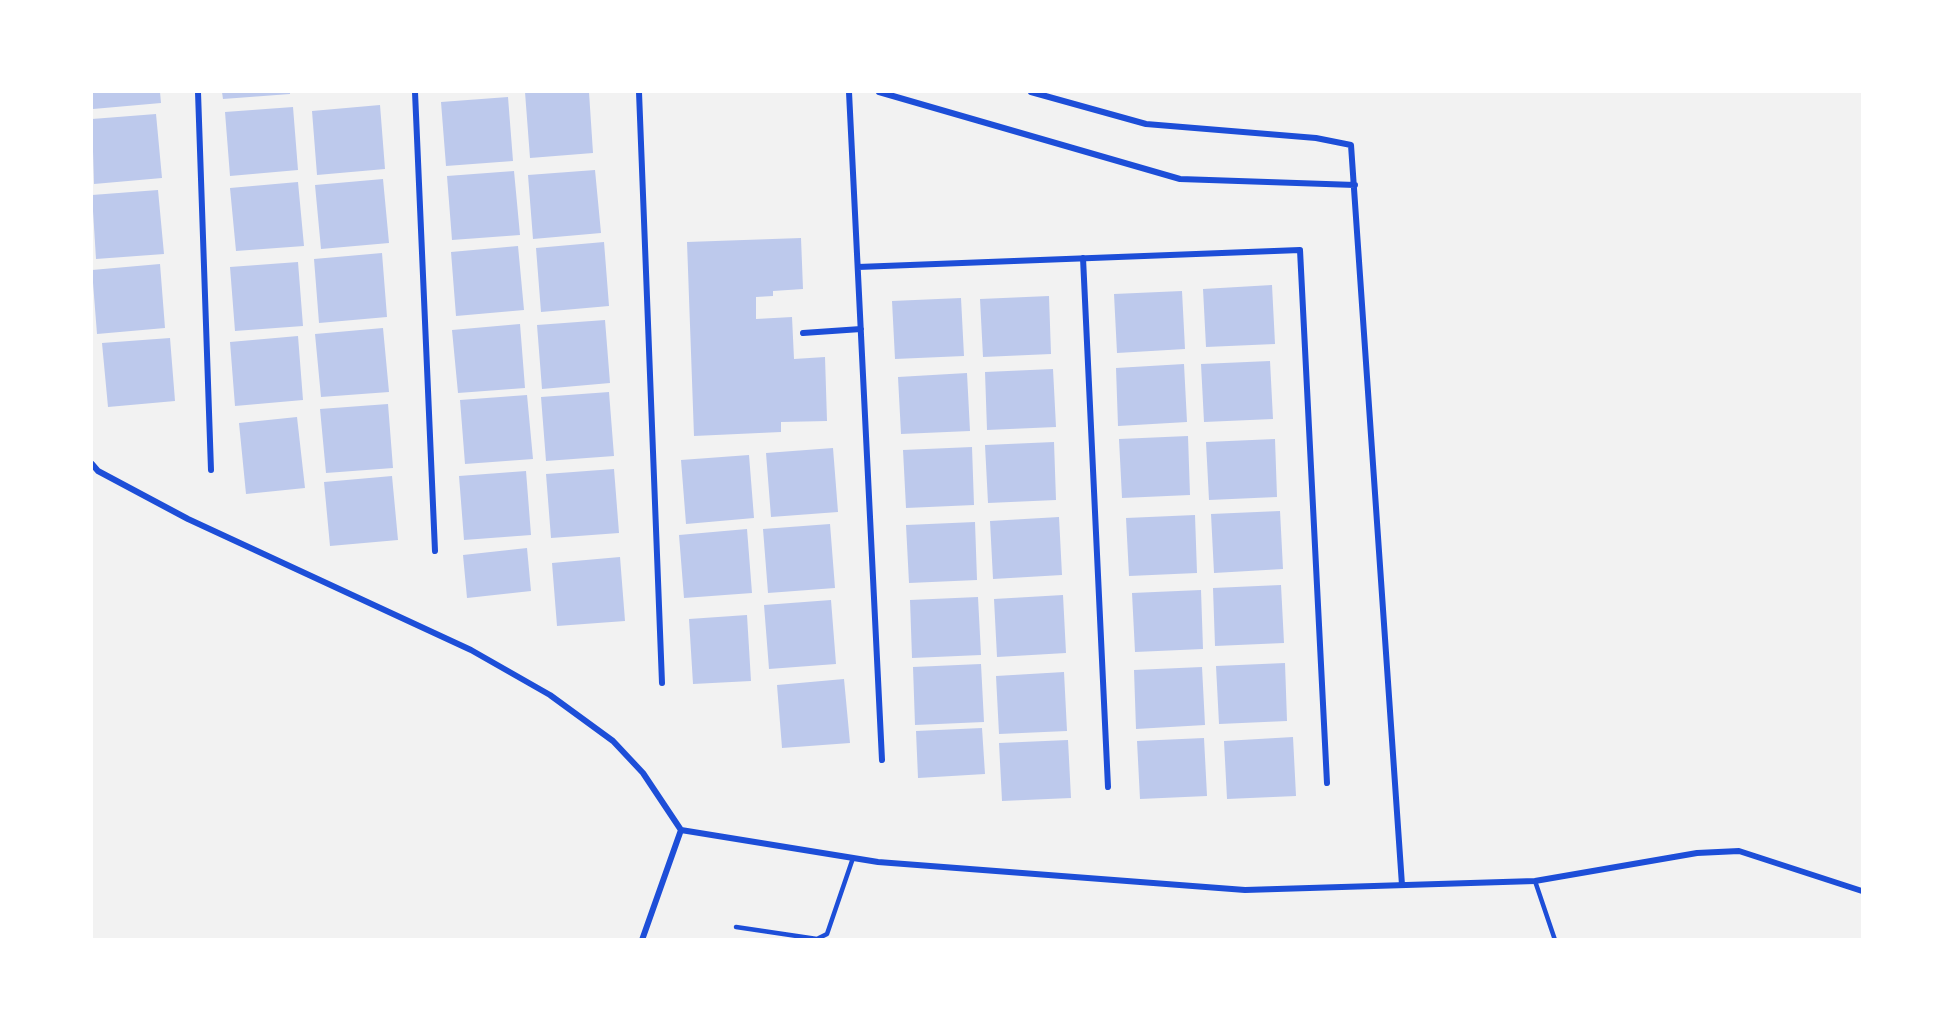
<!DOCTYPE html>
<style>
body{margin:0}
#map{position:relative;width:1954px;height:1031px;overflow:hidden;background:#f2f2f2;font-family:"Playfair Display",serif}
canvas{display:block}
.frame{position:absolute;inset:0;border:93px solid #fff;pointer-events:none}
</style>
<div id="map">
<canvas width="1954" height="1031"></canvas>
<div class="frame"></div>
</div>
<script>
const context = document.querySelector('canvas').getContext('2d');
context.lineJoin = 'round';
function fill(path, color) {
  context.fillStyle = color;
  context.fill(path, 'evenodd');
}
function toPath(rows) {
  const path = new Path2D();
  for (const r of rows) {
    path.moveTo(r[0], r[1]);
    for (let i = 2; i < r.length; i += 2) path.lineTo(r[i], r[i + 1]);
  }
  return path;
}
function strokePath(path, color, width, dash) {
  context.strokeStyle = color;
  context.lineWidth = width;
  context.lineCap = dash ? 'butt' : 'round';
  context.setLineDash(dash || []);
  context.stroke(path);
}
const building = toPath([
 [92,92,160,92,161,103,93,109],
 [222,92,290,92,290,94,223,99],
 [525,92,589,92,593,153,530,158],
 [508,97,513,161,446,166,441,102],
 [380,105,385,169,317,175,312,111],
 [293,107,298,170,230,176,225,112],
 [156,114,162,178,94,184,92,119],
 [595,170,601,233,533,239,528,175],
 [514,171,520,235,452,240,447,176],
 [383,179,389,243,321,249,315,185],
 [298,182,304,246,236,251,230,188],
 [158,190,164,254,96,259,92,195],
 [801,238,803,289,773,291,773,296,756,297,756,319,792,317,794,359,825,357,827,421,781,422,781,432,694,436,687,242],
 [604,242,609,306,541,312,536,248],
 [518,246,524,310,456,316,451,252],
 [382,253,387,317,319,323,314,259],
 [298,262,303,326,235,331,230,267],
 [160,264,165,328,97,334,92,270],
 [1272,285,1275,344,1206,347,1203,289],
 [1182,291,1185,349,1117,353,1114,294],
 [1049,296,1051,354,983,357,980,299],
 [961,298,964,356,895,359,892,301],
 [605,320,610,383,542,389,537,325],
 [520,324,525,388,458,393,452,330],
 [383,328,389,392,321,397,315,334],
 [298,336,303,400,235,406,230,342],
 [170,338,175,401,108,407,102,343],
 [1270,361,1273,419,1204,422,1201,364],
 [1184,364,1187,422,1118,426,1116,368],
 [1053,369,1056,427,987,430,985,372],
 [967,373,970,431,901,434,898,377],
 [609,392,614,456,546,461,541,397],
 [527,395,533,459,465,464,460,400],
 [388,404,393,468,326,473,320,409],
 [297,417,305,488,246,494,239,423],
 [1188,436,1190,495,1122,498,1119,439],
 [1275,439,1277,497,1209,500,1206,442],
 [1054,442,1056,500,988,503,985,445],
 [972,447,974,505,906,508,903,450],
 [833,448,838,512,771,517,766,453],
 [749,455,754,518,686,524,681,460],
 [614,469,619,533,551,538,546,474],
 [526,471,531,535,464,540,459,476],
 [392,476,398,540,330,546,324,482],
 [1280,511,1283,569,1214,573,1211,514],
 [1195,515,1197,573,1129,576,1126,518],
 [1059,517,1062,575,993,579,990,521],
 [975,522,977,580,909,583,906,525],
 [830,524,835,588,768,593,763,529],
 [747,529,752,593,684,598,679,535],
 [527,548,531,591,467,598,463,555],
 [620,557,625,621,557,626,552,563],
 [1281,585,1284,643,1215,646,1213,588],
 [1201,590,1203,649,1135,652,1132,593],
 [1063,595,1066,653,997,657,994,599],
 [978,597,981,655,912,658,910,600],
 [831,600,836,664,769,669,764,605],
 [747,615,751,681,693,684,689,619],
 [1285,663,1287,721,1219,724,1216,666],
 [981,664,984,722,915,725,913,667],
 [1202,667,1205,725,1136,729,1134,670],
 [1064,672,1067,731,999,734,996,676],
 [844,679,850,743,782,748,777,685],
 [982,728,985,774,918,778,916,731],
 [1293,737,1296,796,1227,799,1224,741],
 [1204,738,1207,796,1140,799,1137,741],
 [1068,740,1071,798,1002,801,999,743]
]);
const service = toPath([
 [1535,881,1555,940],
 [736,927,817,939,827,934,853,858]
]);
const minor = toPath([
 [198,92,211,470],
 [415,92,435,551],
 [639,92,662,683],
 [849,92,882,760],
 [879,92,1180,179,1355,185],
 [1031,92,1146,124,1316,138,1351,145,1402,885],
 [1083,258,1108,787],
 [858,267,1300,250,1327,783],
 [803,333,861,329],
 [92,464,98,471,188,519,471,650,550,695,613,741,643,773,681,830],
 [642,940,681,830,878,862,1245,890,1535,881,1697,853,1739,851,1862,891]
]);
fill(building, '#bdc9ec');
strokePath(service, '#1d4ed8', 4.5);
strokePath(minor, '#1d4ed8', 6);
</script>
